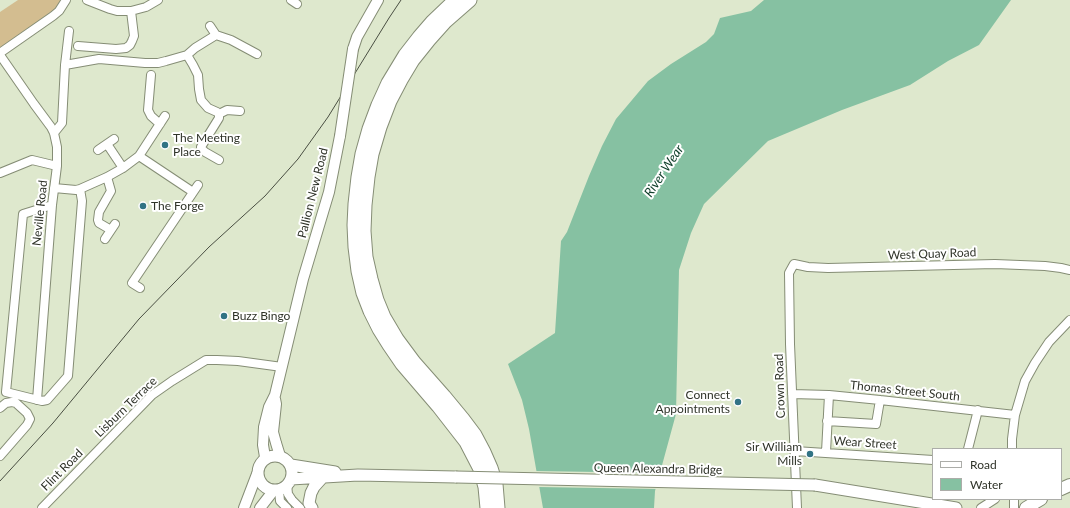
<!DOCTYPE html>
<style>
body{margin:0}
#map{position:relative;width:1070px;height:508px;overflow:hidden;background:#dee8cd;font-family:Lato,sans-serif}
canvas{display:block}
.legend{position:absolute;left:932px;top:448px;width:130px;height:52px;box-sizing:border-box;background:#fff;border:1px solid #acada9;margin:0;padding:5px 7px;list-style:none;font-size:12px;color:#2f3329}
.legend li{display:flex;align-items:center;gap:8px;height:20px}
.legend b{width:20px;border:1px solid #acada9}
</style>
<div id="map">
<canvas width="1070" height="508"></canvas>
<ul class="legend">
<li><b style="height:5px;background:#fff"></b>Road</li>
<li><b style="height:11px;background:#86c1a2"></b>Water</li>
</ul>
</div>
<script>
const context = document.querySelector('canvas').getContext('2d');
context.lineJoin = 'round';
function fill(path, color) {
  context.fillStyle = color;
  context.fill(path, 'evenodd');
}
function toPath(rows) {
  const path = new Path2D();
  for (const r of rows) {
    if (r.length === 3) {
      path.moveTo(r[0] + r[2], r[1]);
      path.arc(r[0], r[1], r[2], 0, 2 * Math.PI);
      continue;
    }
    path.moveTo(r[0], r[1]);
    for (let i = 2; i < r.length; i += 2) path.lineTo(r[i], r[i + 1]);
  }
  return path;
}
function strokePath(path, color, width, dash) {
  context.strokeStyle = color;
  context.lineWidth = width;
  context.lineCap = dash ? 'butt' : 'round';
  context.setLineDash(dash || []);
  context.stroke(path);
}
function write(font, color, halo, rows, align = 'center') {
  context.font = font + ' Lato,sans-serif';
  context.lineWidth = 4;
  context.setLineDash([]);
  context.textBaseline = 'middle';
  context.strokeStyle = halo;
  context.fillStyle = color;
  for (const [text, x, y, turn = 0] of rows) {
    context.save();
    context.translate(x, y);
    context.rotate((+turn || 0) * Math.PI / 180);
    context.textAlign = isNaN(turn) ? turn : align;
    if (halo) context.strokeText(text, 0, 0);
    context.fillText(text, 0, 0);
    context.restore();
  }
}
const green = toPath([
 [18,0,66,0,63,4,0,53,0,12]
]);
const water = toPath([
 [764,0,1011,0,979,45,948,61,910,85,842,110,768,141,704,204,691,233,679,270,676,414,655,491,654,508,543,508,529,429,522,400,508,364,555,333,561,241,567,232,589,176,602,146,616,119,648,81,671,64,706,42,714,34,720,18,751,11]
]);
const pier = toPath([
 [534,471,662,473,658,489,538,487]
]);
const minor = toPath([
 [87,0,110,9,117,11,131,11,146,7,158,0],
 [291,0,297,4],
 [210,26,216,35],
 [78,46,116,49,126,48,130,45,132,41,134,36,131,11],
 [0,53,53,16,59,11,66,0],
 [0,55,34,104,51,127,54,133,57,147,57,166,52,205,37,400],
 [187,55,193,65,198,75,199,89,201,100,208,108,217,112,219,114,219,118,201,147,202,149,205,152,219,160],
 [65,65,99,59,145,63,158,63,166,61,187,55,195,48,216,35,231,40,257,54],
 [151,75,148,110,151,116,160,124],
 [219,114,227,110,240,111],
 [54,133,62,123,65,65,69,31],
 [107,144,123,168],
 [98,150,114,139],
 [139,156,193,192],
 [0,173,32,160,57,166],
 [107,177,111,191,99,212,98,220,99,223,111,230],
 [54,188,76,190,80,189,107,177,123,168,139,156,165,116],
 [52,205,23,214,6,392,42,401,47,400,68,376,82,201,80,189],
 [105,239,115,224],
 [140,288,132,283,198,185],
 [792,394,829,395,880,400,1015,415],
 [0,408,6,403,12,402,16,403,27,413,30,419,27,425,0,456],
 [827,421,876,424,880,400],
 [968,449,978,410],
 [1012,449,1012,439,1015,415,1025,381,1035,363,1049,342,1070,320],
 [795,451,933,460],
 [826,452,829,395],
 [287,484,288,494,292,500,300,508],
 [279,490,280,501,287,508],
 [1014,499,1014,508],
 [42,508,152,395,172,381,206,360,217,360,238,361,282,367],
 [797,508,790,344,789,273,794,264,808,267,828,268,995,264,1045,266,1061,268,1070,270],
 [981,508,995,499]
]);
const tertiary = toPath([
 [353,49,357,37,378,0],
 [275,399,276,404,273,432,276,443,280,456],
 [265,457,263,445,264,427,269,407,275,395,303,279,329,192,340,136],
 [244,508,257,474],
 [260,508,274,490]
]);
const secondary = toPath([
 [275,473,17],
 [291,465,335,472],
 [291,479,358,475,456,477],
 [815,485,956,508],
 [312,508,309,503,311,493,314,487,323,477]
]);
const primary = toPath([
 [1061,489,1070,485],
 [1026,508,1041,499]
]);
const trunk = toPath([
 [455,0,432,22,419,37,405,55,388,83,378,105,369,129,362,154,358,177,355,204,354,225,355,247,358,271,363,293,370,311,379,329,389,345,402,364,438,406,466,442,480,469,485,487,487,508],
 [470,0,446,21,429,40,413,60,401,80,390,101,380,127,372,154,368,177,365,205,364,231,366,257,371,279,377,300,384,317,397,339,414,362,444,396,463,419,475,435,484,452,491,468,496,484,498,508]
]);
const tram = toPath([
 [0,481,53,423,139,319,209,247,265,196,298,159,328,117,389,18,401,0]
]);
const tertiaryBridge = toPath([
 [340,136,353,49]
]);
const secondaryBridge = toPath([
 [456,477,815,485]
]);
const markers = [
 [165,145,4,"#317385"],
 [143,206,4,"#317385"],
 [224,316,4,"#317385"],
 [738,402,4,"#317385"],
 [810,454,4,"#317385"]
];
const poiNames = [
 ["The Meeting",173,138],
 ["Place",173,152],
 ["The Forge",151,206],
 ["Buzz Bingo",232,316],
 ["Connect",730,395,"right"],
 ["Appointments",730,409,"right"],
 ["Sir William",802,447,"right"],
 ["Mills",802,461,"right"]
];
const streetNames = [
 ["Pallion New Road",313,193,-76],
 ["Neville Road",40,213,-84],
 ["West Quay Road",932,254,-2],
 ["Crown Road",780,386,-92],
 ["Thomas Street South",905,391,6],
 ["Lisburn Terrace",126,407,-44],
 ["Wear Street",865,443,4],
 ["Queen Alexandra Bridge",658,469,1],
 ["Flint Road",62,470,-45]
];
const waterNames = [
 ["River Wear",664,171,-56]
];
fill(green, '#d3bd90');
fill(water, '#86c1a2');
fill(pier, '#dee8cd');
strokePath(minor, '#858d75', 10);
strokePath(tertiary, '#858d75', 12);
strokePath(secondary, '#858d75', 13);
strokePath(primary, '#858d75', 14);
strokePath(trunk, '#858d75', 15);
strokePath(minor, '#fff', 8);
strokePath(tertiary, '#fff', 10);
strokePath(secondary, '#fff', 11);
strokePath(primary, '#fff', 12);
strokePath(trunk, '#fff', 13);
strokePath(tram, '#494e42', 1);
strokePath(tertiaryBridge, '#858d75', 12, []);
strokePath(secondaryBridge, '#858d75', 13, []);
strokePath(tertiaryBridge, '#fff', 10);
strokePath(secondaryBridge, '#fff', 11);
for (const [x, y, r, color] of markers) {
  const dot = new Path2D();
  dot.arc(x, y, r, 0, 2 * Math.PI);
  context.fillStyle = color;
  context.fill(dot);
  strokePath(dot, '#fff', 1.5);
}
write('12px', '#2f3329', '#fff', poiNames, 'left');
write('12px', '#2f3329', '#fff', streetNames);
write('italic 13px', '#11412c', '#fff', waterNames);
</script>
